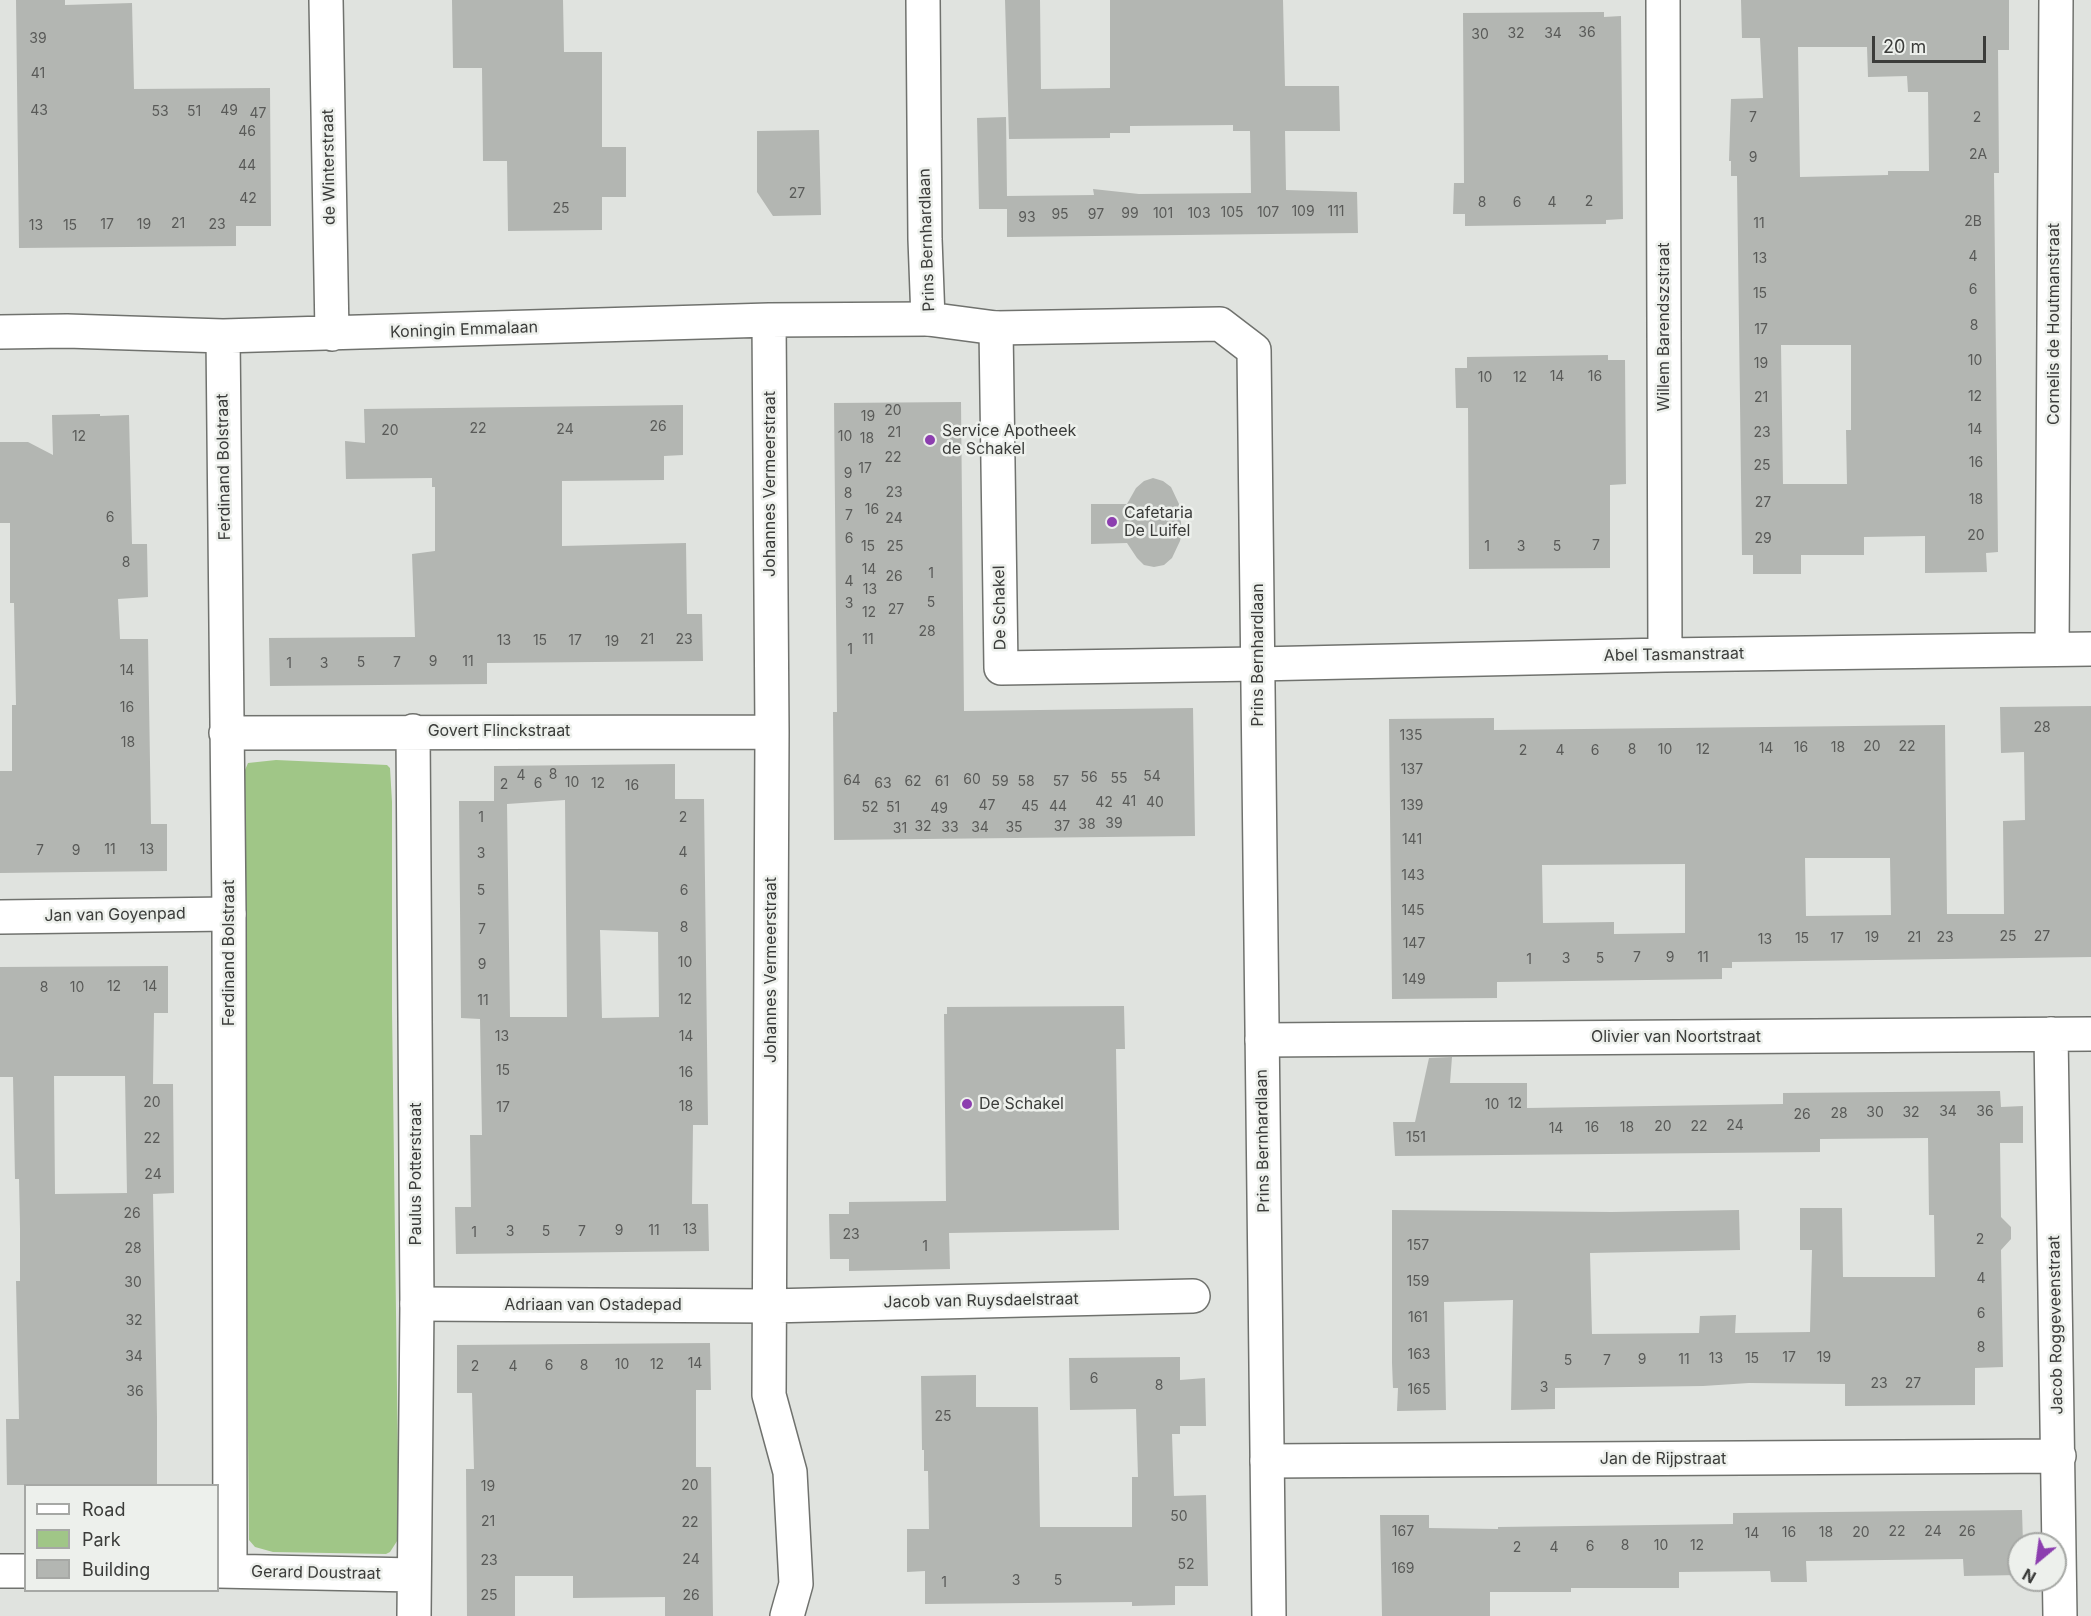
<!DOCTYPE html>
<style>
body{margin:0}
#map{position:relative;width:2091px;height:1616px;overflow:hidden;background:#e0e3df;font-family:Inter,sans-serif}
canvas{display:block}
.legend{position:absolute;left:24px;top:1484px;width:195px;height:108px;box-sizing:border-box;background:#edf0ec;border:2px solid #a6a8a5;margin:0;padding:8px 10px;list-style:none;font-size:18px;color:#3b3c3a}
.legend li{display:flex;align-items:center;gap:12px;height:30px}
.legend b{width:30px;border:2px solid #a6a8a5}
.north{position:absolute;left:2007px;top:1532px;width:60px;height:60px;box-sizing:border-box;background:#edf0ec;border:2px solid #a6a8a5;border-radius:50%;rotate:209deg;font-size:16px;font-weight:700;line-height:24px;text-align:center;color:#3b3c3a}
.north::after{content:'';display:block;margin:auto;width:21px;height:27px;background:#8c3eaf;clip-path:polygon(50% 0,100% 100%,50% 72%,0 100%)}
.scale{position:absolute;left:1872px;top:36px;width:114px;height:27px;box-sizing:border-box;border:3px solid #3b3c3a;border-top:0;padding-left:8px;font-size:18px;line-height:21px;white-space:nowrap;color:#3b3c3a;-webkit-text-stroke:4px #edf0ec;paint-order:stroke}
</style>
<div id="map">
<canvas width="2091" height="1616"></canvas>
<ul class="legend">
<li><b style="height:8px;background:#fff"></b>Road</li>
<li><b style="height:16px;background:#a0c687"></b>Park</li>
<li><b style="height:16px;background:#b3b6b2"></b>Building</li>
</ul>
<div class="north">N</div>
<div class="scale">20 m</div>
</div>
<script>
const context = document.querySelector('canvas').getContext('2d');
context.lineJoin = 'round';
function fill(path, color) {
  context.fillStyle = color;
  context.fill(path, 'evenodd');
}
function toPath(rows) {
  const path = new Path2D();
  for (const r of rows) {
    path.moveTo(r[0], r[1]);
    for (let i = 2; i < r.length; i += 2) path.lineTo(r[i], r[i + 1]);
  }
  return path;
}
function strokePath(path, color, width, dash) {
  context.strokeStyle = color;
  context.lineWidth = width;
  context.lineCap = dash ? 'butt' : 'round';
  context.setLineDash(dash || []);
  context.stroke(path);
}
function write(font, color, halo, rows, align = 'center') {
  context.font = font + ' Inter,sans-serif';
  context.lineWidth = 5;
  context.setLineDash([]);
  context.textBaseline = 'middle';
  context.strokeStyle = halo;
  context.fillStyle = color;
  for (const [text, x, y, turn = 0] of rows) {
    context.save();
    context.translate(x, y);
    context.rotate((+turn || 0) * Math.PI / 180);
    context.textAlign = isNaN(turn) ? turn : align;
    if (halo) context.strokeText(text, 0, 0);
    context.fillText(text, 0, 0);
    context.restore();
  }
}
const green = toPath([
 [276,760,387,765,390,768,392,802,392,1011,399,1538,390,1552,386,1554,273,1552,255,1547,249,1540,242,777,248,763]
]);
const building = toPath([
 [16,0,65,0,65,5,132,3,134,89,270,88,271,226,236,226,236,246,19,248],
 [452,0,563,0,564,52,602,52,602,147,626,147,626,197,602,197,602,230,508,231,507,161,483,161,482,68,453,68],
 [1005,0,1040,0,1041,89,1110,88,1110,0,1283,0,1285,86,1339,86,1340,131,1285,131,1286,190,1357,192,1358,233,1007,237,1007,209,979,209,977,118,1006,117,1007,196,1094,195,1093,189,1139,194,1251,193,1250,131,1233,131,1233,125,1130,126,1130,133,1110,133,1110,138,1009,139],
 [1741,0,2009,0,2009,50,1998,50,1999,173,1994,173,1998,552,1986,553,1987,572,1925,573,1925,536,1864,537,1864,555,1801,555,1801,574,1753,574,1753,555,1742,555,1737,176,1731,176,1731,161,1729,161,1731,99,1763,98,1760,38,1742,38],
 [1798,47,1867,47,1868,77,1907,76,1908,92,1928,92,1929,171,1888,171,1888,175,1800,177],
 [1781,345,1851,345,1851,430,1846,430,1847,484,1783,484],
 [1604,12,1604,17,1621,16,1623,219,1606,220,1606,224,1465,226,1465,214,1453,214,1454,183,1464,183,1463,13],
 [819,130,821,215,773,216,757,192,757,131],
 [1608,355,1608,360,1625,360,1626,484,1610,485,1610,568,1469,569,1468,408,1456,408,1455,368,1467,368,1467,357],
 [961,402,964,711,1193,708,1195,836,834,840,833,712,837,712,834,403],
 [683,405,683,455,664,456,664,480,562,481,562,546,686,543,687,614,702,614,703,661,487,663,487,684,270,686,269,638,415,637,412,554,435,551,435,487,432,487,432,478,346,479,345,441,365,443,364,409],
 [100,414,100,416,129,415,132,544,147,544,148,597,118,599,120,639,148,639,151,824,167,824,167,871,0,873,0,771,12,771,12,705,16,705,14,603,10,603,10,523,0,523,0,442,28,442,53,455,52,415],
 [1153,478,1163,481,1171,487,1179,504,1182,532,1180,541,1172,558,1164,565,1154,567,1144,565,1137,558,1127,543,1091,544,1091,504,1127,504,1136,488,1144,481],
 [2091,706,2091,957,1732,962,1732,968,1722,968,1722,979,1497,982,1497,998,1392,999,1389,719,1494,718,1494,730,1945,725,1947,914,2004,914,2003,821,2025,820,2024,752,2001,753,2000,707],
 [1805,858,1890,858,1891,915,1806,916],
 [1685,864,1685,933,1614,934,1614,922,1543,923,1542,865],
 [675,764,675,799,704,799,708,1125,693,1125,692,1204,708,1204,709,1251,456,1254,455,1207,471,1207,470,1135,482,1135,480,1019,461,1018,459,801,494,801,494,766],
 [565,800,567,1017,510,1017,507,804],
 [600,930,658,932,659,1017,602,1018],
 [168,966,168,1013,154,1013,153,1084,173,1084,174,1193,153,1194,157,1417,157,1485,7,1485,6,1419,19,1419,16,1281,20,1281,20,1229,19,1179,15,1179,13,1077,0,1077,0,967],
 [54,1076,125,1076,127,1193,55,1194],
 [1124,1006,1125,1049,1116,1049,1119,1230,949,1233,950,1269,849,1271,849,1259,830,1259,829,1214,849,1214,849,1202,946,1201,944,1014,947,1014,947,1007],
 [1452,1057,1450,1083,1527,1083,1527,1108,1783,1104,1783,1093,2000,1091,2001,1107,2023,1106,2023,1143,2000,1143,2001,1217,2011,1227,2011,1239,2001,1250,2003,1367,1975,1368,1975,1405,1845,1406,1845,1384,1749,1383,1703,1386,1555,1388,1555,1409,1511,1410,1513,1300,1444,1302,1446,1410,1397,1411,1398,1388,1393,1388,1392,1363,1392,1210,1612,1212,1739,1210,1740,1250,1590,1253,1592,1334,1699,1333,1700,1316,1736,1315,1735,1333,1810,1332,1812,1250,1800,1250,1800,1208,1842,1208,1843,1277,1935,1277,1934,1215,1929,1215,1928,1138,1820,1139,1820,1152,1395,1156,1393,1122,1415,1122,1429,1058],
 [710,1343,711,1390,696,1390,696,1467,711,1467,713,1616,665,1616,665,1597,573,1598,573,1576,515,1576,515,1616,467,1616,466,1469,474,1469,472,1393,457,1393,457,1345],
 [1180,1357,1180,1380,1205,1378,1206,1426,1180,1426,1180,1434,1172,1434,1174,1496,1206,1495,1208,1586,1175,1586,1175,1605,1132,1606,1132,1602,925,1604,925,1571,907,1572,907,1529,929,1529,928,1471,924,1471,924,1450,922,1450,921,1376,976,1375,976,1407,1038,1407,1040,1527,1132,1527,1132,1477,1138,1477,1136,1409,1070,1410,1069,1358],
 [2022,1510,2023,1544,2019,1544,2019,1575,1964,1576,1963,1559,1806,1561,1807,1582,1771,1582,1770,1571,1679,1572,1679,1588,1571,1588,1571,1592,1490,1592,1490,1616,1382,1616,1380,1515,1429,1515,1429,1528,1498,1529,1498,1527,1733,1524,1733,1513]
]);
const pedestrian = toPath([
 [0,917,229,914],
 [417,1304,769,1306]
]);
const minor = toPath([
 [326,0,332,334],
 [1663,0,1665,655],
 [769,320,772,732,769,1395,790,1472,796,1584,787,1616],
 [996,328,1001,668,1257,664,1665,655,2091,649],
 [0,332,67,331,223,336,769,320,928,319],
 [223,336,229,914,230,1571],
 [2052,649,2056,0],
 [413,731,417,1304,414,1616],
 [226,733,772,732],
 [2051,1034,2060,1616],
 [1262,1040,2091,1034],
 [769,1306,1193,1296],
 [1267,1461,2059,1456],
 [0,1571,26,1571],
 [218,1571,414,1575]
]);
const tertiary = toPath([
 [923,0,925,239,928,319,996,328,1220,324,1254,350,1269,1616]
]);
const markers = [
 [930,440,6,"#8c3eaf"],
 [1112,522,6,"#8c3eaf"],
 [967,1104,6,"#8c3eaf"]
];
const numberNames = [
 ["36",1587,33],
 ["32",1516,34],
 ["34",1553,34],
 ["30",1480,35],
 ["39",38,39],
 ["41",38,74],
 ["43",39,111],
 ["49",229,111],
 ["53",160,112],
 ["51",194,112],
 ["47",258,114],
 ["7",1753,118],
 ["2",1977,118],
 ["46",247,132],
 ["2A",1978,155],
 ["9",1753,158],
 ["44",247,166],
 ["27",797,194],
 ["42",248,199],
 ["2",1589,202],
 ["8",1482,203],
 ["6",1517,203],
 ["4",1552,203],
 ["25",561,209],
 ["109",1303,212],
 ["111",1336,212],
 ["105",1232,213],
 ["107",1268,213],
 ["99",1130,214],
 ["101",1163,214],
 ["103",1199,214],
 ["95",1060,215],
 ["97",1096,215],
 ["93",1027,218],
 ["2B",1973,222],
 ["21",178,224],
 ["11",1759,224],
 ["17",107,225],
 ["19",144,225],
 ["23",217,225],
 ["13",36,226],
 ["15",70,226],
 ["4",1973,257],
 ["13",1760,259],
 ["6",1973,290],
 ["15",1760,294],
 ["8",1974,326],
 ["17",1761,330],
 ["10",1975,361],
 ["19",1761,364],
 ["14",1557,377],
 ["16",1595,377],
 ["10",1485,378],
 ["12",1520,378],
 ["12",1975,397],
 ["21",1761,398],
 ["20",893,411],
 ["19",868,417],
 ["26",658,427],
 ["22",478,429],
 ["24",565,430],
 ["14",1975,430],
 ["20",390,431],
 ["21",894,433],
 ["23",1762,433],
 ["12",79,437],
 ["10",845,437],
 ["18",867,439],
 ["22",893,458],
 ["16",1976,463],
 ["25",1762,466],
 ["17",865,469],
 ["9",848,474],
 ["23",894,493],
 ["8",848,494],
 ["18",1976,500],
 ["27",1763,503],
 ["16",872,510],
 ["7",849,516],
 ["6",110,518],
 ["24",894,519],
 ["20",1976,536],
 ["6",849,539],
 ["29",1763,539],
 ["7",1596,546],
 ["15",868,547],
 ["25",895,547],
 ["1",1487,547],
 ["3",1521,547],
 ["5",1557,547],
 ["8",126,563],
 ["14",869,570],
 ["1",931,574],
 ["26",894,577],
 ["4",849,582],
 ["13",870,590],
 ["5",931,603],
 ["3",849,604],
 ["27",896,610],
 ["12",869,613],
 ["28",927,632],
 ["21",647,640],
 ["23",684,640],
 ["11",868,640],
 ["13",504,641],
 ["15",540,641],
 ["17",575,641],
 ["19",612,642],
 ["1",850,650],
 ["9",433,662],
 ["11",468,662],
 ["5",361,663],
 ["7",397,663],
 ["1",289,664],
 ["3",324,664],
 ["14",127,671],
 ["16",127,708],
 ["28",2042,728],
 ["135",1411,736],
 ["18",128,743],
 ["20",1872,747],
 ["22",1907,747],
 ["16",1801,748],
 ["18",1838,748],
 ["14",1766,749],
 ["8",1632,750],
 ["10",1665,750],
 ["12",1703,750],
 ["2",1523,751],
 ["4",1560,751],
 ["6",1595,751],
 ["137",1412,770],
 ["8",553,775],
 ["4",521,776],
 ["54",1152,777],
 ["56",1089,778],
 ["55",1119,779],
 ["60",972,780],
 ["64",852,781],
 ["62",913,782],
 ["61",942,782],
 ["59",1000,782],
 ["58",1026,782],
 ["57",1061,782],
 ["10",572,783],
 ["6",538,784],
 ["12",598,784],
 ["63",883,784],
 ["2",504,785],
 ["16",632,786],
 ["41",1129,802],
 ["42",1104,803],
 ["40",1155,803],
 ["47",987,806],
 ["139",1412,806],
 ["45",1030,807],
 ["44",1058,807],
 ["52",870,808],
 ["51",893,808],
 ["49",939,809],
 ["1",481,818],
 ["2",683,818],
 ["39",1114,824],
 ["38",1087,825],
 ["32",923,827],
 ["37",1062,827],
 ["33",950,828],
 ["34",980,828],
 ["35",1014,828],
 ["31",900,829],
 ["141",1412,840],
 ["11",110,850],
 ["13",147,850],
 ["7",40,851],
 ["9",76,851],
 ["4",683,853],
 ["3",481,854],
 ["143",1413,876],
 ["5",481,891],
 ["6",684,891],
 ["145",1413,911],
 ["8",684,928],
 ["7",482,930],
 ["25",2008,937],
 ["27",2042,937],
 ["19",1872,938],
 ["21",1914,938],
 ["23",1945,938],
 ["15",1802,939],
 ["17",1837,939],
 ["13",1765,940],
 ["147",1414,944],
 ["7",1637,958],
 ["9",1670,958],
 ["11",1703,958],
 ["3",1566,959],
 ["5",1600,959],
 ["1",1529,960],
 ["10",685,963],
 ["9",482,965],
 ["149",1414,980],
 ["12",114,987],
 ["14",150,987],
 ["8",44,988],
 ["10",77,988],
 ["12",685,1000],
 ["11",483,1001],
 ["13",502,1037],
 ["14",686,1037],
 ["15",503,1071],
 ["16",686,1073],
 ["20",152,1103],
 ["12",1515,1104],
 ["10",1492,1105],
 ["18",686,1107],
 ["17",503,1108],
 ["34",1948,1112],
 ["36",1985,1112],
 ["30",1875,1113],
 ["32",1911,1113],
 ["28",1839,1114],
 ["26",1802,1115],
 ["24",1735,1126],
 ["20",1663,1127],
 ["22",1699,1127],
 ["16",1592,1128],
 ["18",1627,1128],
 ["14",1556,1129],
 ["151",1416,1138],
 ["22",152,1139],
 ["24",153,1175],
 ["26",132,1214],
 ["13",690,1230],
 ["9",619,1231],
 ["11",654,1231],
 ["3",510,1232],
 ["5",546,1232],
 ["7",582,1232],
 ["1",474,1233],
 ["23",851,1235],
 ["2",1980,1240],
 ["157",1418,1246],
 ["1",925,1247],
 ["28",133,1249],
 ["4",1981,1279],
 ["159",1418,1282],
 ["30",133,1283],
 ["6",1981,1314],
 ["161",1418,1318],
 ["32",134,1321],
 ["8",1981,1348],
 ["163",1419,1355],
 ["34",134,1357],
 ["17",1789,1358],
 ["19",1824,1358],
 ["13",1716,1359],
 ["15",1752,1359],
 ["9",1642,1360],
 ["11",1684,1360],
 ["5",1568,1361],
 ["7",1607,1361],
 ["14",695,1364],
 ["10",622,1365],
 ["12",657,1365],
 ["6",549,1366],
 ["8",584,1366],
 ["2",475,1367],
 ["4",513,1367],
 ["6",1094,1379],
 ["23",1879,1384],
 ["27",1913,1384],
 ["8",1159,1386],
 ["3",1544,1388],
 ["165",1419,1390],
 ["36",135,1392],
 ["25",943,1417],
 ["20",690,1486],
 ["19",488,1487],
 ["50",1179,1517],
 ["21",488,1522],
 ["22",690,1523],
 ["167",1403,1532],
 ["22",1897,1532],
 ["24",1933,1532],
 ["26",1967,1532],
 ["16",1789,1533],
 ["18",1826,1533],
 ["20",1861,1533],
 ["14",1752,1534],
 ["8",1625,1546],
 ["10",1661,1546],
 ["12",1697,1546],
 ["6",1590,1547],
 ["2",1517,1548],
 ["4",1554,1548],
 ["24",691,1560],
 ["23",489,1561],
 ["52",1186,1565],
 ["169",1403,1569],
 ["3",1016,1581],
 ["5",1058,1581],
 ["1",944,1583],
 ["25",489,1596],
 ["26",691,1596]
];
const streetNames = [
 ["de Winterstraat",329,167,-91],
 ["Prins Bernhardlaan",927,240,-92],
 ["Cornelis de Houtmanstraat",2054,324,-90],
 ["Willem Barendszstraat",1664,327,-90],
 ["Koningin Emmalaan",464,330,-2],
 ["Ferdinand Bolstraat",224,467,-91],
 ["Johannes Vermeerstraat",770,484,-90],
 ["De Schakel",1000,608,-91],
 ["Prins Bernhardlaan",1258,655,-90],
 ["Abel Tasmanstraat",1674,655,-1],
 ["Govert Flinckstraat",499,731],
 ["Jan van Goyenpad",115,915,-1],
 ["Ferdinand Bolstraat",229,953,-90],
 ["Johannes Vermeerstraat",771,970,-90],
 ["Olivier van Noortstraat",1676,1037],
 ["Prins Bernhardlaan",1263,1141,-91],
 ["Paulus Potterstraat",416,1174,-90],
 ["Jacob van Ruysdaelstraat",981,1301,-1],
 ["Adriaan van Ostadepad",593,1305],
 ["Jacob Roggeveenstraat",2056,1325,-91],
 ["Jan de Rijpstraat",1663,1459],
 ["Gerard Doustraat",316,1573,1]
];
const poiNames = [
 ["Service Apotheek",942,431],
 ["de Schakel",942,449],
 ["Cafetaria",1124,513],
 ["De Luifel",1124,531],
 ["De Schakel",979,1104]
];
fill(green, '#a0c687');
fill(building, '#b3b6b2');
strokePath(pedestrian, '#70726e', 36);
strokePath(minor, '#70726e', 36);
strokePath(tertiary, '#70726e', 36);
strokePath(pedestrian, '#fff', 33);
strokePath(minor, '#fff', 33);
strokePath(tertiary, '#fff', 33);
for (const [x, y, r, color] of markers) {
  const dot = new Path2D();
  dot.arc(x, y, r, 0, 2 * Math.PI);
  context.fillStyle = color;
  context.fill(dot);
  strokePath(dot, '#edf0ec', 2);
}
write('14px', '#595a58', null, numberNames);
write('16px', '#3b3c3a', '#edf0ec', streetNames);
write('16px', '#3b3c3a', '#edf0ec', poiNames, 'left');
</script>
